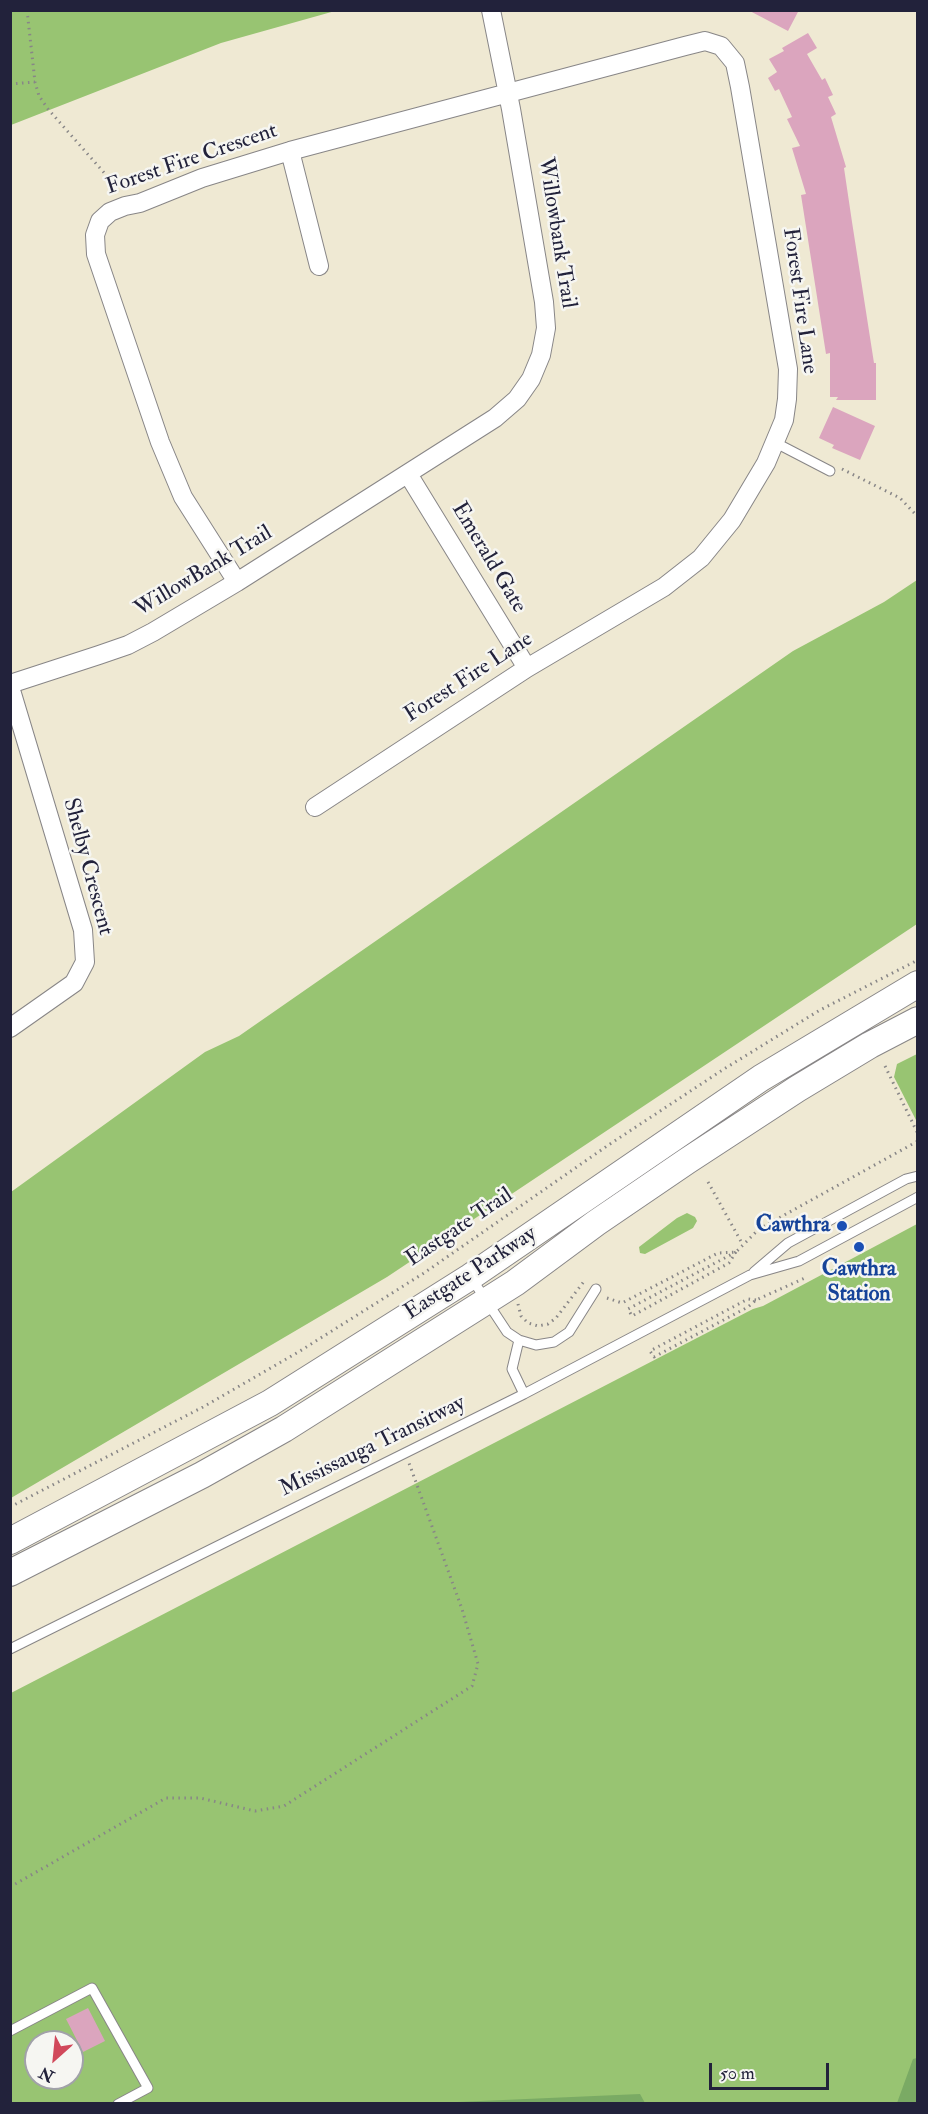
<!DOCTYPE html>
<style>
body{margin:0}
#map{position:relative;width:928px;height:2114px;overflow:hidden;background:#efe9d3;font-family:"IM FELL Double Pica",serif}
canvas{display:block}
.frame{position:absolute;inset:0;border:12px solid #22223b;pointer-events:none}
.north{position:absolute;left:24px;top:2030px;width:60px;height:60px;box-sizing:border-box;background:#f6f6f2;border:2px solid #a1a1a9;border-radius:50%;rotate:207deg;font-size:16px;font-weight:700;line-height:24px;text-align:center;color:#22223b}
.north::after{content:'';display:block;margin:auto;width:21px;height:27px;background:#d1495b;clip-path:polygon(50% 0,100% 100%,50% 72%,0 100%)}
.scale{position:absolute;left:709px;top:2063px;width:120px;height:27px;box-sizing:border-box;border:3px solid #22223b;border-top:0;padding-left:8px;font-size:18px;line-height:21px;white-space:nowrap;color:#22223b;-webkit-text-stroke:4px #f6f6f2;paint-order:stroke}
</style>
<div id="map">
<canvas width="928" height="2114"></canvas>
<div class="frame"></div>
<div class="north">N</div>
<div class="scale">50 m</div>
</div>
<script>
const context = document.querySelector('canvas').getContext('2d');
context.lineJoin = 'round';
function fill(path, color) {
  context.fillStyle = color;
  context.fill(path, 'evenodd');
}
function toPath(rows) {
  const path = new Path2D();
  for (const r of rows) {
    path.moveTo(r[0], r[1]);
    for (let i = 2; i < r.length; i += 2) path.lineTo(r[i], r[i + 1]);
  }
  return path;
}
function strokePath(path, color, width, dash) {
  context.strokeStyle = color;
  context.lineWidth = width;
  context.lineCap = dash ? 'butt' : 'round';
  context.setLineDash(dash || []);
  context.stroke(path);
}
function write(font, color, halo, rows, align = 'center') {
  context.font = font + ' "IM FELL Double Pica",serif';
  context.lineWidth = 5;
  context.setLineDash([]);
  context.textBaseline = 'middle';
  context.strokeStyle = halo;
  context.fillStyle = color;
  for (const [text, x, y, turn = 0] of rows) {
    context.save();
    context.translate(x, y);
    context.rotate((+turn || 0) * Math.PI / 180);
    context.textAlign = isNaN(turn) ? turn : align;
    if (halo) context.strokeText(text, 0, 0);
    context.fillText(text, 0, 0);
    context.restore();
  }
}
const green = toPath([
 [10,11,11,10,335,11,221,43,11,125],
 [917,580,917,924,387,1277,11,1498,11,1192,205,1052,239,1036,793,651,884,602],
 [917,1054,917,1122,894,1077,897,1064],
 [687,1213,695,1217,697,1221,693,1228,645,1254,640,1253,639,1247,677,1218],
 [917,1224,917,2103,11,2104,11,1693,753,1309,763,1306],
 [36,2042,72,2042,72,2078,36,2078]
]);
const forest = toPath([
 [917,2058,917,2103,897,2103,913,2059],
 [640,2094,645,2103,435,2103]
]);
const building = toPath([
 [748,10,799,10,788,31],
 [808,33,817,48,807,54,822,80,825,78,833,95,828,97,836,114,831,117,846,167,844,168,852,222,874,363,876,363,876,400,836,400,838,397,830,397,830,353,826,354,801,195,806,194,792,148,800,146,787,119,792,117,779,89,775,91,768,78,777,72,769,59,784,51,782,48],
 [833,407,875,426,860,460,832,448,834,445,819,438],
 [88,2008,105,2041,83,2052,66,2019]
]);
const path = toPath([
 [27,10,35,82,39,96,48,109,114,184,118,192],
 [10,84,35,82],
 [842,469,900,498,918,517],
 [885,1066,918,1134],
 [708,1182,743,1245],
 [736,1252,729,1263,632,1316,628,1309,736,1252],
 [607,1298,622,1303,718,1253,736,1252,759,1229,918,1141],
 [756,1300,748,1299,650,1351,654,1357,748,1307,756,1300,805,1278],
 [518,1304,521,1316,528,1323,538,1326,548,1324,556,1318,585,1280],
 [10,1507,203,1407,300,1351,424,1273,607,1146,724,1069,820,1010,918,960],
 [10,1887,166,1798,200,1798,255,1811,284,1806,472,1686,478,1664,462,1609,409,1463]
]);
const lane = toPath([
 [776,443,830,471],
 [754,1272,788,1243,906,1179,918,1176],
 [472,1279,507,1332,519,1340,536,1345,554,1342,569,1332,596,1289],
 [519,1340,512,1369,524,1394],
 [10,1649,524,1394,750,1275,799,1261,918,1197],
 [10,2031,92,1988,148,2088,118,2104]
]);
const street = toPath([
 [290,151,319,266],
 [408,474,527,668],
 [237,582,183,497,160,442,96,254,95,235,100,221,110,212,125,206,140,203,202,178,290,151,685,46,705,41,721,46,735,63,740,87,788,369,787,399,784,420,766,463,732,520,701,558,664,587,527,668,315,807],
 [10,684,99,655,128,645,153,632,237,582,495,418,517,399,531,379,541,355,546,328,544,302,511,109,491,10],
 [10,687,83,930,85,962,74,983,10,1028]
]);
const secondary = toPath([
 [10,1541,270,1403,470,1277,761,1078,918,984],
 [10,1573,202,1475,284,1429,515,1283,596,1223,687,1161,797,1089,870,1045,918,1020]
]);
const markers = [
 [842,1226,6,"#1a4fb4"],
 [859,1247,6,"#1a4fb4"]
];
const streetNames = [
 ["Forest Fire Crescent",192,160,-19],
 ["Willowbank Trail",556,233,81],
 ["Forest Fire Lane",799,301,82],
 ["Emerald Gate",488,558,59],
 ["WillowBank Trail",204,572,-31],
 ["Forest Fire Lane",469,678,-33],
 ["Shelby Crescent",87,867,75],
 ["Eastgate Trail",460,1228,-34],
 ["Eastgate Parkway",471,1274,-33],
 ["Mississauga Transitway",373,1447,-26]
];
const transitNames = [
 ["Cawthra",830,1226],
 ["Cawthra",859,1270,"center"],
 ["Station",859,1295,"center"]
];
fill(green, '#98c472');
fill(forest, '#7aaa64');
fill(building, '#dba5be');
strokePath(lane, '#888687', 11);
strokePath(street, '#888687', 20);
strokePath(secondary, '#888687', 28);
strokePath(path, '#888687', 3, [1.5, 4.5]);
strokePath(lane, '#fff', 9);
strokePath(street, '#fff', 18);
strokePath(secondary, '#fff', 26);
for (const [x, y, r, color] of markers) {
  const dot = new Path2D();
  dot.arc(x, y, r, 0, 2 * Math.PI);
  context.fillStyle = color;
  context.fill(dot);
  strokePath(dot, '#f6f6f2', 2);
}
write('22px', '#22223b', '#f6f6f2', streetNames);
write('bold 22px', '#164399', '#f6f6f2', transitNames, 'right');
</script>
